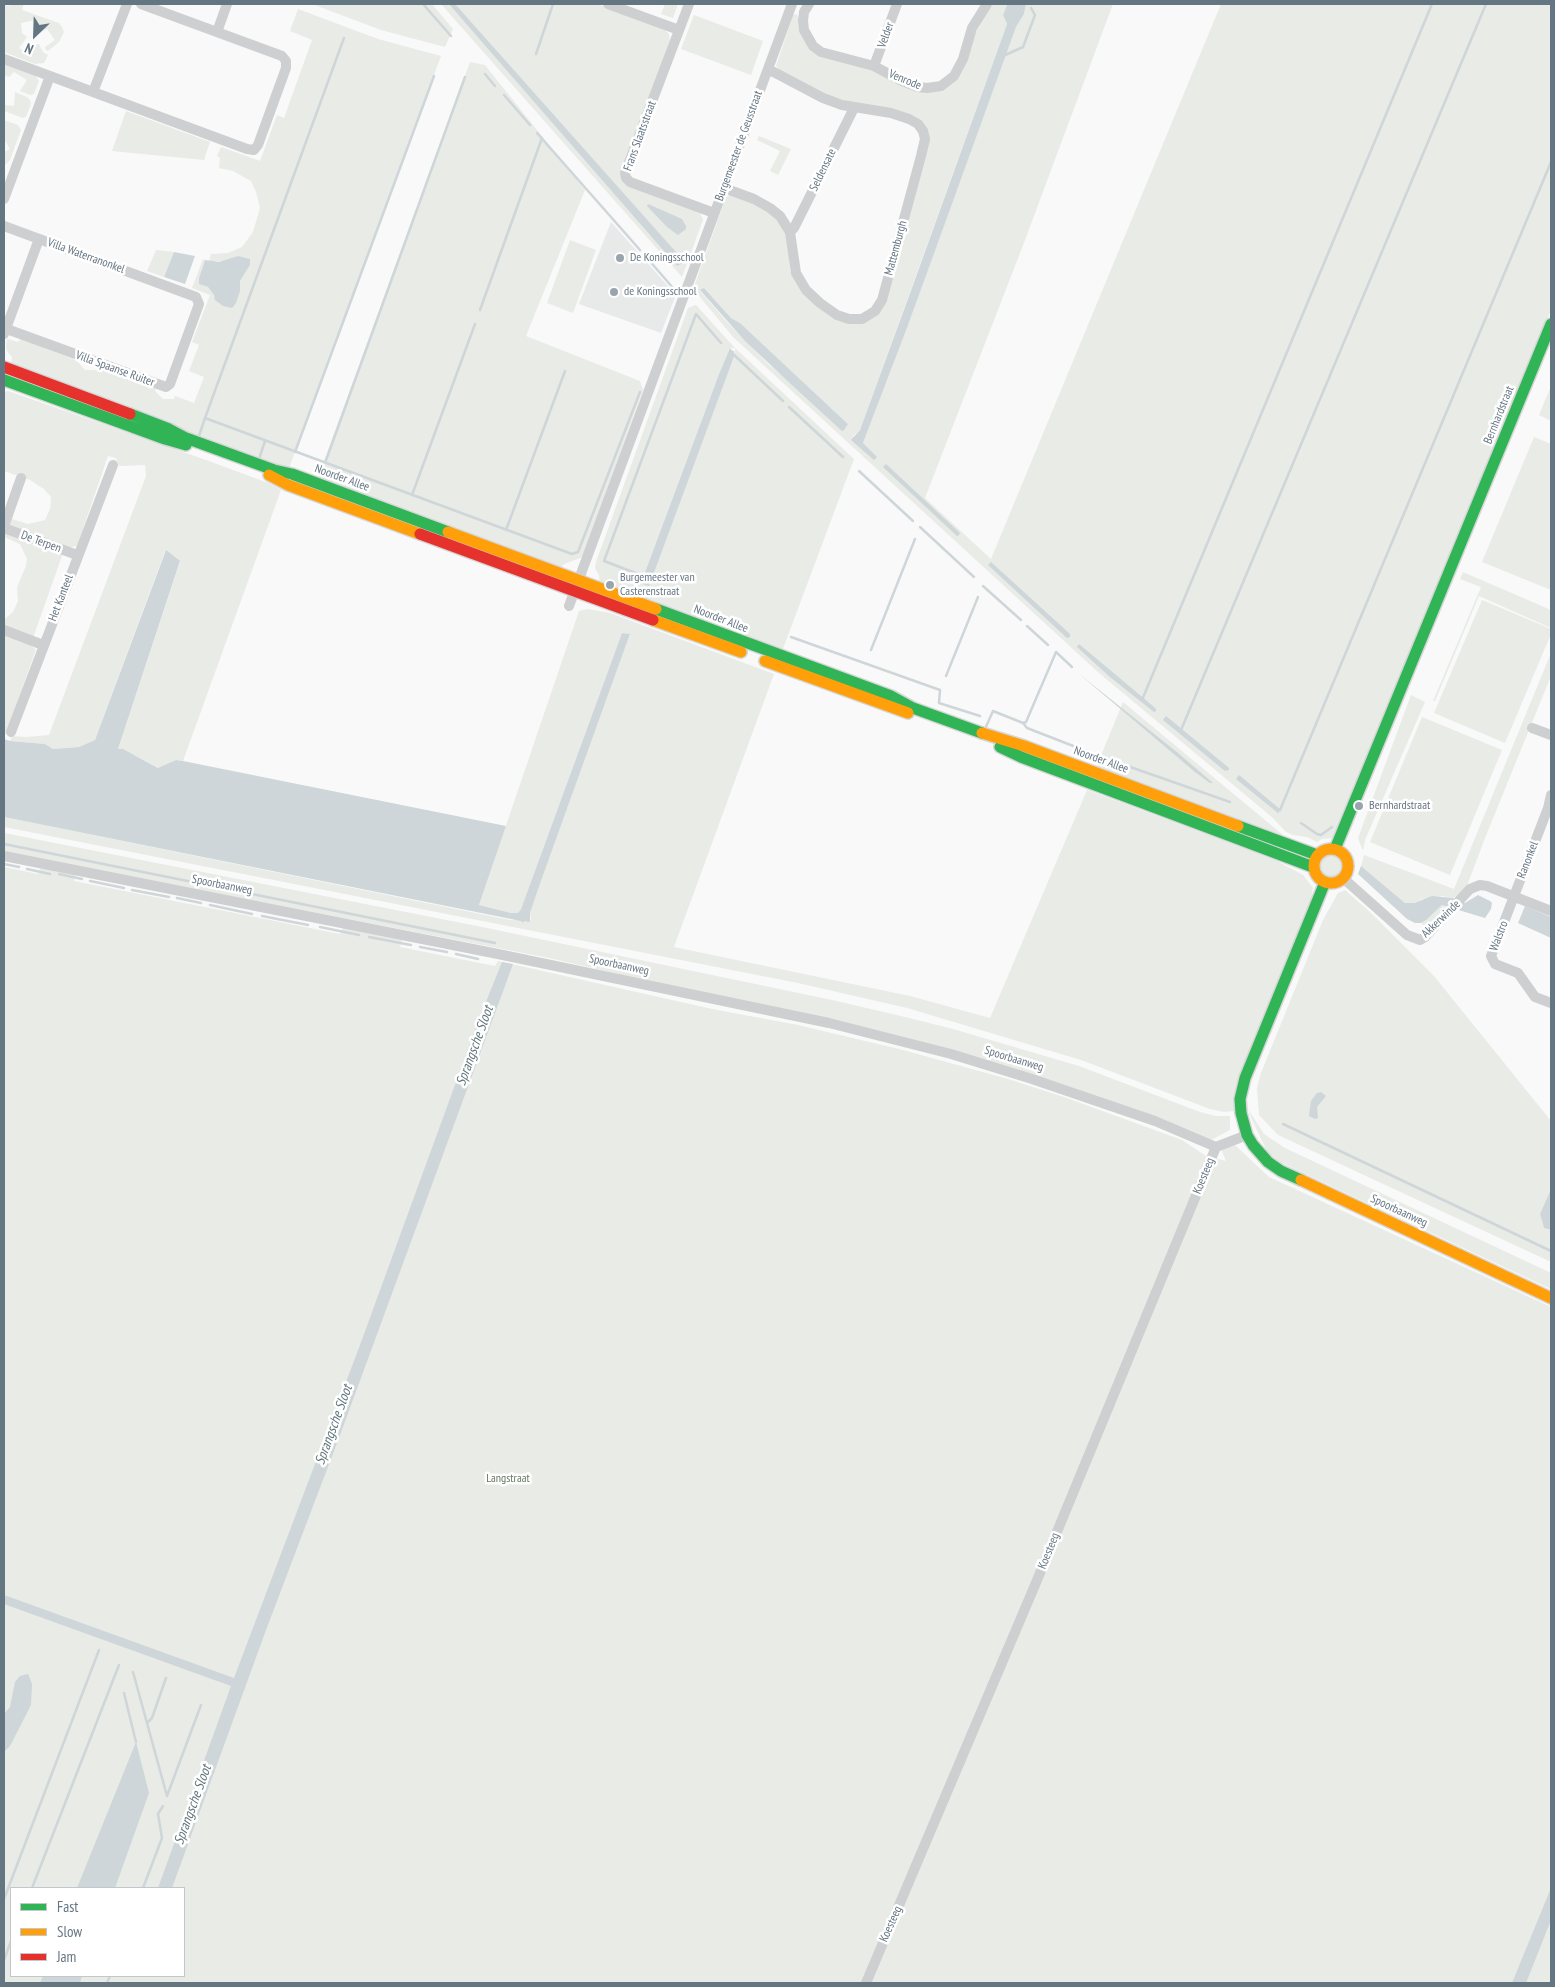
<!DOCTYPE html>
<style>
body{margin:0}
#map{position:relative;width:1555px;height:1987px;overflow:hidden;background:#f9f9f9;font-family:"PT Sans Narrow",sans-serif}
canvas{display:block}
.frame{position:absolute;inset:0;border:5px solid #657683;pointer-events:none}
.legend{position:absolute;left:10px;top:1887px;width:175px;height:90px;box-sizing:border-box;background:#fff;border:1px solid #c1c8cd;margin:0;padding:6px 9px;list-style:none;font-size:15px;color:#657683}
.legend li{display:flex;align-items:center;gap:10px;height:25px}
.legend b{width:25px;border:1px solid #c1c8cd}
.north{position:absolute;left:10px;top:10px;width:50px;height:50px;-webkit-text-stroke:4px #fff;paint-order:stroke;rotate:204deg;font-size:14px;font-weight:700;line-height:20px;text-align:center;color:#657683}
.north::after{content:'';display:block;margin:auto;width:18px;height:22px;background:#657683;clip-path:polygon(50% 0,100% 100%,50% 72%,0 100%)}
</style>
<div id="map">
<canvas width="1555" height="1987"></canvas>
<div class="frame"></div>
<ul class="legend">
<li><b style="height:6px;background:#30b455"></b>Fast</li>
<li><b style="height:6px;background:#ff9f0a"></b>Slow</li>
<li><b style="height:6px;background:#e5322d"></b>Jam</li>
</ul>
<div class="north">N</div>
</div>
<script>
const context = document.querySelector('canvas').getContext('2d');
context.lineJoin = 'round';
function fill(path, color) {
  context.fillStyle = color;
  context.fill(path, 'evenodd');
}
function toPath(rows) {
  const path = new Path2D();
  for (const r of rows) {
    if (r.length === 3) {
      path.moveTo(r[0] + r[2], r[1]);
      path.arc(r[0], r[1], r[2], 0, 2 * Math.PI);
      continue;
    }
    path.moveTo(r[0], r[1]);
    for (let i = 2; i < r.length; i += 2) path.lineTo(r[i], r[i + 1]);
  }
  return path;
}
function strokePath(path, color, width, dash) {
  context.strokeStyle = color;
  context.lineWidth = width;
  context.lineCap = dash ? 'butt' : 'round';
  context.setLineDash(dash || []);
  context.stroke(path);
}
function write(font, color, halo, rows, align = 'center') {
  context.font = font + ' "PT Sans Narrow",sans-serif';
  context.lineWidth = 5;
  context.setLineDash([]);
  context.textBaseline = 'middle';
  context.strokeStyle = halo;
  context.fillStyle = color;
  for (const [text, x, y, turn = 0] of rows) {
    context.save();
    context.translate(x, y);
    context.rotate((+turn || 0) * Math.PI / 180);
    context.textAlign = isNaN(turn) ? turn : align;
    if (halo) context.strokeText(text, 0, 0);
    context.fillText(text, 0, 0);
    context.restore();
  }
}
const built = toPath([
 [611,222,676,295,661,333,579,304]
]);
const green = toPath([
 [10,4,24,4,22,10,59,23,62,27,64,32,59,42,48,51,46,50,45,47,55,40,47,29,39,33,37,32,35,20,21,23,22,33,27,37,19,48,29,55,36,46,33,44,39,44,43,52,48,55,44,63,35,64,4,52,4,8,5,5,9,6],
 [312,4,432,4,453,29,445,47,381,30],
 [441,4,597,4,663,28,669,34,670,41,625,162,628,186,700,213,703,220,682,277],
 [665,4,678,4,673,18,661,14],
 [991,4,1010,4,1007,5,1003,15,1007,24,860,430,853,436,874,455,863,443,907,328,981,120,1016,27,1024,14,1026,4,1113,4,1022,248,925,498,991,559,1221,4,1427,4,1433,6,1434,4,1551,4,1551,310,1332,838,1322,839,1317,842,1307,837,1292,835,1285,831,1273,818,1099,673,733,337,695,291,695,284,726,197,730,195,742,198,769,212,781,222,788,235,790,271,798,285,848,322,883,307,924,125,824,94,783,73,776,66,793,15,797,14,799,19,798,25,809,45,868,67,901,83,948,85],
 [704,288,731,318,740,323,847,423,846,427,768,364,728,323,700,291],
 [298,9,378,39,441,56,288,471,11,366,12,357,7,351,6,346,7,339,18,342,21,339,78,361,78,362,85,370,97,370,98,367,156,389,155,391,163,399,174,399,175,396,194,403,204,377,189,371,199,345,192,342,210,295,192,288,203,259,205,260,199,278,199,284,208,287,214,295,240,291,240,281,250,265,238,256,226,261,209,262,211,254,228,253,242,247,253,232,260,208,256,192,251,181,233,171,219,168,220,158,217,156,221,147,260,161,277,115,284,118,312,40,290,31],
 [694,15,763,41,751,75,681,49],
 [470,62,485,65,585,190,526,336,640,381,643,390,583,557,564,564,559,570,317,480],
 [4,63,35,75,39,81,34,94,30,95,20,91,27,80,14,72,9,77,4,75],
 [15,92,27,97,30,100,31,104,26,117,23,118,4,111,4,105,14,106],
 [126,111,210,142,204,160,112,151],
 [4,120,18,125,21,130,10,160,5,165,4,152,10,149,4,139],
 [759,136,791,149,778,175,770,171,780,151,757,140],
 [570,240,596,250,573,313,547,303],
 [156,250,174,252,164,277,147,271],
 [696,305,735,348,854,459,781,654,600,585,599,575,595,568,596,562,688,308],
 [730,348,735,348,735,354,648,586,641,583,719,374],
 [1551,386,1551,421,1539,415],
 [8,391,206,460,268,483,281,490,183,761,176,760,159,768,136,756,118,749,180,562,165,551,95,740,79,747,53,749,45,744,10,741,12,736,26,737,49,735,146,476,145,465,119,466,116,458,108,456,77,546,68,548,8,524,9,518,28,524,45,520,50,509,51,497,44,489,30,480,4,471,4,392],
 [1534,437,1551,444,1551,590,1482,562],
 [4,532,63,553,33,638,4,627,4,618,6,618,13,612,18,601,17,587,26,566,27,559,20,544,4,537],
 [1463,572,1551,610,1551,628,1479,596,1435,701,1433,701,1481,587,1460,579],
 [1482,600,1551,629,1551,634,1505,743,1434,713],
 [587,609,610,613,774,674,674,947,910,996,990,1018,1087,790,1251,851,1279,862,1303,875,1313,888,1310,905,1234,1111,1224,1112,1210,1109,1081,1060,907,1008,798,983,4,827,4,817,510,920,531,920,530,913,541,881,630,634,622,633,521,909,518,913,511,913,479,905,579,611],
 [4,635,31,645,36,650,4,738],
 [1551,653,1551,676,1485,838,1465,891,1453,898,1442,896,1422,899,1414,903,1405,903,1361,866,1364,855,1454,889],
 [1411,695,1425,702,1365,840,1363,851,1358,838],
 [1123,702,1283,835,1095,770],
 [1422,717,1502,750,1450,875,1370,842],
 [4,833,482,927,832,1000,905,1017,953,1029,1079,1066,1200,1112,1216,1116,1230,1116,1230,1130,1207,1142,970,1056,680,988,549,958,4,852],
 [1330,866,11],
 [41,866,76,873,74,881,340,934,343,927,403,938,400,947,495,966,498,961,712,1009,798,1025,903,1050,1008,1079,1064,1097,1182,1140,1206,1156,1226,1161,1221,1149,1235,1145,1269,1177,1551,1307,1551,1983,4,1983,4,867,38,874],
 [11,1888,184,1888,184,1976,11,1976],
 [1345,890,1371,913,1434,976,1551,1121,1551,1189,1540,1214,1544,1228,1551,1230,1551,1262,1278,1135,1259,1115,1257,1088,1261,1073,1323,920,1338,893],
 [1442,905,1446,906,1427,929,1421,923],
 [1248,1109,1264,1134,1285,1148,1551,1273,1551,1289,1280,1162,1268,1153,1253,1122]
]);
const water = toPath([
 [449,4,455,4,683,260,681,264,677,266],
 [1010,4,1026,4,1024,14,1016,27,907,328,863,443,877,457,874,460,851,440,860,430,913,285,1007,24,1003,15,1007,5],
 [648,204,682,219,686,226,686,229,678,235,667,227,647,206],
 [174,252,195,256,185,284,164,277],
 [238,256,250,259,250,265,240,281,240,291,236,303,232,308,223,306,215,300,214,295,208,287,199,284,199,278,205,260,219,262],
 [704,288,731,318,740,323,848,424,844,430,842,431,793,386,745,341,700,290],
 [730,348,735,354,649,586,645,585,641,583,719,374],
 [886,464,960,533,959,535,957,536,883,467],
 [166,550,180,561,118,749,123,749,158,768,176,760,183,761,506,826,479,905,511,913,518,913,521,909,622,633,630,634,541,881,530,913,530,922,524,921,523,923,521,921,4,817,4,739,10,741,45,744,53,749,79,747,95,740],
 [991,562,1070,634,1070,637,1067,638,988,565],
 [1079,644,1147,701,1156,709,1156,711,1154,712,1110,677,1077,647],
 [1078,673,1178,753,1213,783,1210,783,1195,772],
 [1166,716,1229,768,1229,770,1225,771,1163,720],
 [1239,775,1281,810,1278,813,1236,779],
 [1361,866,1405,903,1414,903,1432,896,1453,898,1465,903,1478,895,1490,901,1492,903,1491,909,1485,918,1442,905,1426,920,1421,923,1415,923,1407,919,1358,874],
 [1525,906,1551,917,1551,938,1518,923],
 [502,962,513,964,340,1435,266,1630,172,1888,158,1888,231,1686,4,1604,4,1595,234,1678,360,1345,478,1022],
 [1321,1092,1326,1096,1317,1107,1318,1118,1315,1119,1309,1116,1311,1101,1317,1093],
 [1551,1189,1551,1230,1544,1228,1540,1214],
 [28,1674,32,1684,31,1705,10,1746,4,1752,4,1714,10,1707,15,1682,20,1676],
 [136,1742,149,1793,115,1888,77,1888],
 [1551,1888,1551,1920,1526,1983,1512,1983],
 [43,1976,82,1976,80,1983,40,1983]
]);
const stream = toPath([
 [423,4,451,36],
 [344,38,205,418,572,554,578,552,640,392],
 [536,54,553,4],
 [1003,56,1023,47,1035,15,1031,8],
 [485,74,495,86],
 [504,95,530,125],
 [537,133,640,250],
 [648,259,673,288],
 [480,310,542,138],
 [733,352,732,353,783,401],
 [789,407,843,457],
 [199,436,205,418],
 [295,452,434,76],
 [259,459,265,441],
 [325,463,465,77],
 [859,471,913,521],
 [412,495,475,324],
 [920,527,974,577],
 [506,530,565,371],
 [646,577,604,561,696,314,721,343],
 [983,586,1021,620],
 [1027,626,1048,645],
 [791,637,940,690,939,703,980,716],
 [871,650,915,539],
 [946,676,978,597],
 [1142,700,1432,4],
 [1023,723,1027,728,1099,756,1230,802],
 [985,729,993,711,1023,723,1026,722,1056,652,1072,667],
 [1181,730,1486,4],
 [1280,810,1551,162],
 [1301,823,1317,834,1321,835,1332,827],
 [4,844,495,943],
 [4,864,19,867],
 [27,869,50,874],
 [59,874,82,879],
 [90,881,124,888],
 [132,890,169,897],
 [177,898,201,903],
 [210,905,252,914],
 [262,916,308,925],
 [320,927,359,935],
 [369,937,411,945],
 [420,947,447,952],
 [456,954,478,959],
 [1283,1124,1551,1251],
 [133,1672,167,1796,201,1705],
 [124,1693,136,1742],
 [147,1723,152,1718,166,1678],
 [32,1888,119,1665],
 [143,1888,162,1838,158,1814,163,1806],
 [4,1899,99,1650],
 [4,1960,11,1941],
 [107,1983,110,1976]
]);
const street = toPath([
 [608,4,679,30],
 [689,4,625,173,626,178,630,182,714,213],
 [809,4,804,12,803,21,804,30,813,46,821,52,874,66,902,81,918,87,927,88,941,86,954,76,963,59,972,28,987,4],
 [217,32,227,4],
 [4,59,247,149,254,150,258,145,286,68,286,61,282,56,141,4],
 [874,66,897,4],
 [93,92,127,4],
 [724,188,754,199,770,208,780,216,790,232,796,273,806,290,820,303,837,315,849,319,862,319,875,311,882,300,921,156,925,139,923,131,918,124,909,119,891,113,842,105,823,98,768,69],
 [4,199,50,76],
 [4,226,196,297,199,304,170,384,166,387,4,328],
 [790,232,794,228,854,108],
 [4,334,39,239],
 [4,526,21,478],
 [4,528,77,555],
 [569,606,792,4],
 [4,630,43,645],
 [1532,728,1551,735],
 [11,732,113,465],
 [1551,795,1548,808,1491,956,1495,964,1518,973,1535,997,1551,1003],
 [4,856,498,954,829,1023,951,1054,1032,1079,1155,1121,1216,1147],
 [1343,878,1407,935,1420,940,1425,937,1470,889,1480,885,1487,886,1551,911],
 [866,1983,1035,1585,1216,1147,1247,1135]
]);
const fast = toPath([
 [4,380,165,439,186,445],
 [130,414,169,429,186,438,274,470,292,474,448,532],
 [656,609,891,696,913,708,982,733],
 [1000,747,1021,757,1313,867],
 [1238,826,1317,855],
 [1335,849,1551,324],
 [1301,1180,1281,1171,1268,1162,1253,1145,1247,1135,1241,1113,1240,1099,1245,1078,1325,882]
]);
const slow = toPath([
 [269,475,288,485,420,534],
 [448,532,656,609],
 [653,620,741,652],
 [765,661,908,713],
 [982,733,1024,746,1238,826],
 [1331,866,17],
 [1301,1180,1551,1298]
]);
const jam = toPath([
 [4,367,130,414],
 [420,534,653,620]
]);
const markers = [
 [620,258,5,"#99a4ac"],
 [614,292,5,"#99a4ac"],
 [610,585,5,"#99a4ac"],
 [1359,806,5,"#99a4ac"]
];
const streetNames = [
 ["Velder",886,35,-70],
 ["Venrode",905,80,22],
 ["Frans Slaatsstraat",640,136,-70],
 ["Burgemeester de Geusstraat",739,146,-70],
 ["Seldensate",823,170,-64],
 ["Mattemburgh",896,248,-75],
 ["Villa Waterranonkel",86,256,20],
 ["Villa Spaanse Ruiter",115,369,20],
 ["Bernhardstraat",1499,415,-68],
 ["Noorder Allee",342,478,20],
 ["De Terpen",41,542,20],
 ["Het Kanteel",61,598,-69],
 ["Noorder Allee",721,619,21],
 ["Noorder Allee",1101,760,20],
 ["Ranonkel",1528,860,-69],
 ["Spoorbaanweg",222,885,11],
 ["Akkerwinde",1441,919,-44],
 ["Walstro",1499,936,-69],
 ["Spoorbaanweg",619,965,12],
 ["Spoorbaanweg",1014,1059,17],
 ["Koesteeg",1204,1176,-68],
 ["Spoorbaanweg",1399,1211,25],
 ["Koesteeg",1049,1551,-68],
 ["Koesteeg",891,1924,-66]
];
const poiNames = [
 ["De Koningsschool",630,258],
 ["de Koningsschool",624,292],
 ["Burgemeester van",620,578],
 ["Casterenstraat",620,592],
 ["Bernhardstraat",1369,806]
];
const parkNames = [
 ["Langstraat",508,1479]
];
const waterNames = [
 ["Sprangsche Sloot",475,1046,-70],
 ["Sprangsche Sloot",334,1425,-70],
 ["Sprangsche Sloot",193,1805,-70]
];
fill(built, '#e8e9e9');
fill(green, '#e8ebe6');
fill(water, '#ced6d9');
strokePath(stream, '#ced6d9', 2.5);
strokePath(fast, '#d5d6d7', 14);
strokePath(slow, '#d5d6d7', 14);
strokePath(jam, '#d5d6d7', 14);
strokePath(street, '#cecfd0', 10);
strokePath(fast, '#30b455', 11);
strokePath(slow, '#ff9f0a', 11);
strokePath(jam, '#e5322d', 11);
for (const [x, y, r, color] of markers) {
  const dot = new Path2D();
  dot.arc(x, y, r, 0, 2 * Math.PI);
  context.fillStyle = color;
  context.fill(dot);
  strokePath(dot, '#fff', 2);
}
write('12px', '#657683', '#fff', streetNames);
write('12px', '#657683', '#fff', poiNames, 'left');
write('12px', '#687a64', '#fff', parkNames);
write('italic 14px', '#60757c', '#fff', waterNames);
</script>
